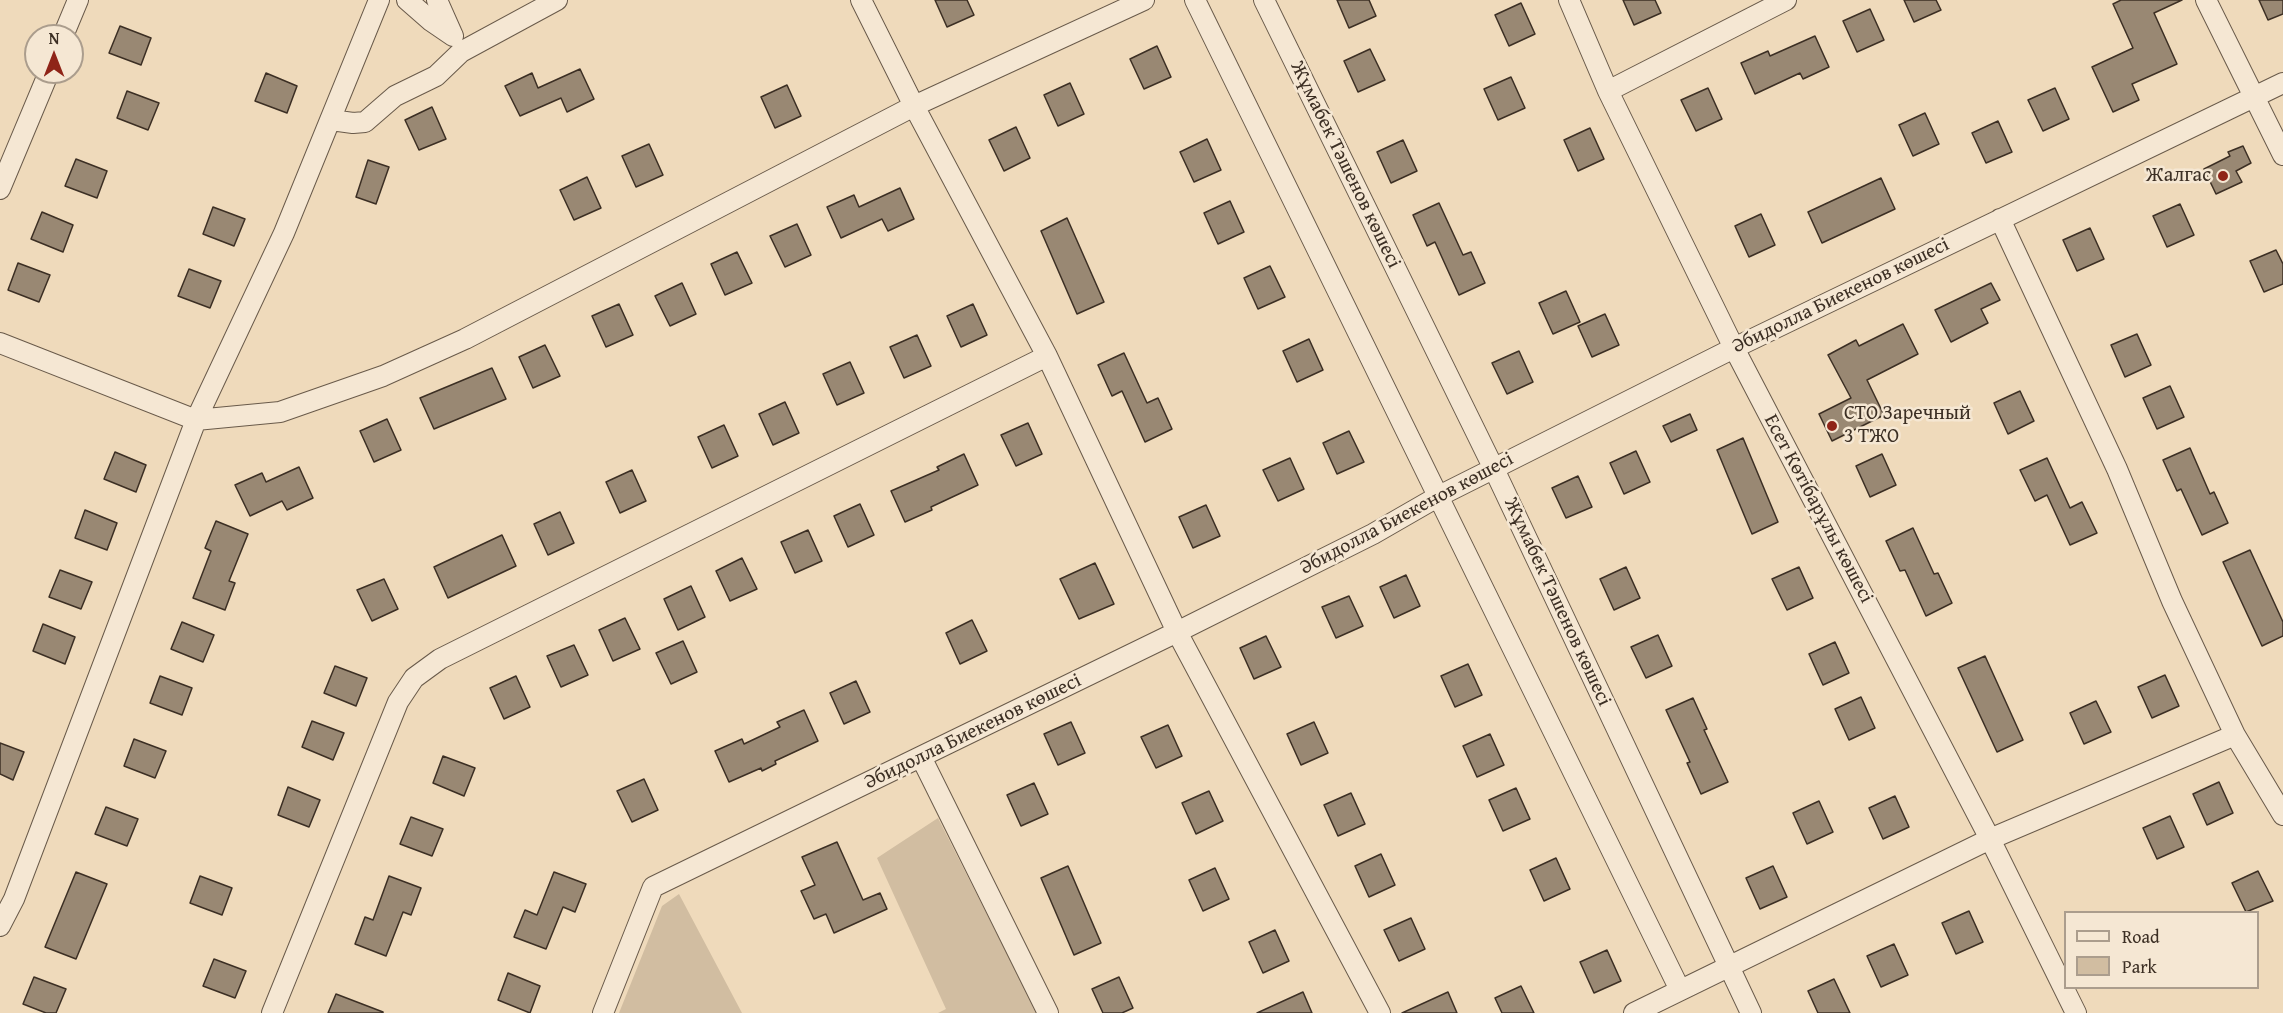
<!DOCTYPE html>
<meta charset="utf-8">
<style>
body{margin:0}
#map{position:relative;width:2283px;height:1013px;overflow:hidden;background:#efdabb;font-family:"Gentium Book Plus",serif}
canvas{display:block}
.legend{position:absolute;left:2064px;top:911px;width:195px;height:78px;box-sizing:border-box;background:#f5e7d3;border:2px solid #ab9d8d;margin:0;padding:8px 10px;list-style:none;font-size:18px;color:#3c2f24}
.legend li{display:flex;align-items:center;gap:12px;height:30px}
.legend b{width:30px;border:2px solid #ab9d8d}
.north{position:absolute;left:24px;top:24px;width:60px;height:60px;box-sizing:border-box;background:#f5e7d3;border:2px solid #ab9d8d;border-radius:50%;rotate:0deg;font-size:16px;font-weight:700;line-height:24px;text-align:center;color:#3c2f24}
.north::after{content:'';display:block;margin:auto;width:21px;height:27px;background:#8f2418;clip-path:polygon(50% 0,100% 100%,50% 72%,0 100%)}
</style>
<div id="map">
<canvas width="2283" height="1013"></canvas>
<ul class="legend">
<li><b style="height:8px;background:#f5e7d3"></b>Road</li>
<li><b style="height:16px;background:#d1bda1"></b>Park</li>
</ul>
<div class="north">N</div>
</div>
<script>
const context = document.querySelector('canvas').getContext('2d');
context.lineJoin = 'round';
function fill(path, color) {
  context.fillStyle = color;
  context.fill(path, 'evenodd');
}
function toPath(rows) {
  const path = new Path2D();
  for (const r of rows) {
    path.moveTo(r[0], r[1]);
    for (let i = 2; i < r.length; i += 2) path.lineTo(r[i], r[i + 1]);
  }
  return path;
}
function strokePath(path, color, width, dash) {
  context.strokeStyle = color;
  context.lineWidth = width;
  context.lineCap = dash ? 'butt' : 'round';
  context.setLineDash(dash || []);
  context.stroke(path);
}
function write(font, color, halo, rows, align = 'center') {
  context.font = font + ' "Gentium Book Plus",serif';
  context.lineWidth = 5;
  context.setLineDash([]);
  context.textBaseline = 'middle';
  context.strokeStyle = halo;
  context.fillStyle = color;
  for (const [text, x, y, turn = 0] of rows) {
    context.save();
    context.translate(x, y);
    context.rotate((+turn || 0) * Math.PI / 180);
    context.textAlign = isNaN(turn) ? turn : align;
    if (halo) context.strokeText(text, 0, 0);
    context.fillText(text, 0, 0);
    context.restore();
  }
}
const green = toPath([
 [938,818,1037,1013,938,1013,946,1009,877,858],
 [679,894,742,1013,619,1013,662,906]
]);
const building = toPath([
 [935,0,967,0,974,15,947,27,935,0],
 [1337,0,1369,0,1376,16,1349,28,1337,0],
 [1623,0,1655,0,1661,13,1634,25,1623,0],
 [1904,0,1936,0,1941,10,1914,22,1904,0],
 [2121,0,2182,0,2154,13,2177,64,2132,84,2139,100,2113,112,2092,67,2133,48,2113,4,2121,0],
 [2259,0,2283,0,2283,14,2268,20,2259,0],
 [1521,3,1535,34,1509,46,1495,15,1521,3],
 [1870,9,1884,40,1857,52,1843,21,1870,9],
 [120,26,151,38,141,65,109,53,120,26],
 [1815,36,1829,67,1803,79,1800,73,1755,94,1741,63,1768,51,1770,56,1815,36],
 [1157,46,1171,77,1144,89,1130,59,1157,46],
 [1370,49,1385,80,1358,92,1344,61,1370,49],
 [580,69,594,99,567,112,561,98,520,116,505,86,532,73,538,88,580,69],
 [266,73,297,86,287,113,255,101,266,73],
 [1511,77,1525,108,1498,120,1484,89,1511,77],
 [1070,83,1084,114,1058,126,1044,95,1070,83],
 [787,85,801,116,775,128,761,97,787,85],
 [1708,88,1722,119,1696,131,1681,100,1708,88],
 [2055,88,2069,119,2043,131,2028,100,2055,88],
 [127,91,159,103,148,130,117,118,127,91],
 [432,107,446,139,419,150,405,120,432,107],
 [1925,113,1939,144,1913,156,1899,125,1925,113],
 [1998,121,2012,152,1986,163,1972,133,1998,121],
 [1016,127,1030,158,1004,171,989,140,1016,127],
 [1590,128,1604,159,1578,171,1564,140,1590,128],
 [1207,139,1221,170,1194,182,1180,152,1207,139],
 [1403,140,1417,171,1391,183,1377,152,1403,140],
 [649,144,663,175,636,187,622,156,649,144],
 [2243,146,2251,163,2236,171,2242,182,2216,194,2204,169,2230,156,2228,152,2243,146],
 [76,159,107,171,97,198,65,186,76,159],
 [368,160,389,167,376,204,356,197,368,160],
 [587,177,601,208,574,220,560,190,587,177],
 [1881,178,1895,209,1822,243,1808,212,1881,178],
 [900,188,914,219,888,231,882,219,841,238,827,207,854,195,859,207,900,188],
 [1230,201,1244,232,1218,244,1204,213,1230,201],
 [1439,203,1463,255,1471,252,1485,283,1459,295,1435,242,1427,246,1413,215,1439,203],
 [2180,204,2194,235,2167,247,2153,216,2180,204],
 [213,207,245,219,234,246,203,234,213,207],
 [42,212,73,225,63,252,31,239,42,212],
 [1761,214,1775,245,1749,257,1735,226,1761,214],
 [1067,218,1104,302,1077,314,1041,231,1067,218],
 [797,224,811,255,785,267,770,236,797,224],
 [2090,228,2104,259,2077,271,2063,240,2090,228],
 [2276,250,2283,264,2283,284,2264,292,2250,261,2276,250],
 [737,252,752,283,725,295,711,264,737,252],
 [18,263,50,275,39,302,8,290,18,263],
 [1270,266,1285,297,1258,309,1244,278,1270,266],
 [189,269,221,281,210,308,178,296,189,269],
 [682,283,696,314,670,326,655,296,682,283],
 [1991,283,2000,300,1981,309,1988,323,1951,342,1935,310,1991,283],
 [1566,291,1580,322,1553,334,1539,303,1566,291],
 [619,304,633,335,606,347,592,316,619,304],
 [973,304,987,335,961,347,947,316,973,304],
 [1605,314,1619,345,1592,357,1578,326,1605,314],
 [1903,324,1918,354,1867,380,1884,415,1832,441,1819,414,1851,398,1828,355,1856,340,1859,346,1903,324],
 [2137,334,2151,365,2125,377,2111,345,2137,334],
 [917,335,931,366,904,378,890,347,917,335],
 [1309,339,1323,370,1297,382,1283,351,1309,339],
 [545,345,560,376,533,388,519,357,545,345],
 [1519,351,1533,382,1507,394,1492,363,1519,351],
 [1124,353,1147,403,1158,398,1172,429,1145,442,1122,391,1112,396,1098,365,1124,353],
 [850,362,864,393,837,405,823,374,850,362],
 [492,368,506,399,434,429,420,398,492,368],
 [2170,386,2184,417,2157,429,2143,398,2170,386],
 [2020,391,2034,421,2008,434,1994,403,2020,391],
 [785,402,799,433,773,445,759,414,785,402],
 [1690,414,1697,430,1671,442,1663,426,1690,414],
 [387,419,401,450,374,462,360,431,387,419],
 [1028,423,1042,454,1016,466,1001,435,1028,423],
 [724,425,738,456,712,468,698,437,724,425],
 [1349,431,1364,462,1337,474,1323,443,1349,431],
 [1743,438,1778,522,1752,534,1717,450,1743,438],
 [2190,448,2210,494,2214,492,2228,523,2202,535,2181,489,2177,491,2163,460,2190,448],
 [1636,451,1650,482,1624,494,1610,463,1636,451],
 [115,452,146,465,136,492,104,479,115,452],
 [964,454,978,485,931,507,932,510,905,522,891,491,939,470,937,467,964,454],
 [1882,454,1896,485,1870,497,1856,466,1882,454],
 [1290,458,1304,489,1278,501,1263,470,1290,458],
 [2047,458,2070,508,2082,502,2097,533,2070,545,2047,495,2035,501,2020,470,2047,458],
 [299,467,313,498,287,510,282,501,250,516,235,485,262,473,266,482,299,467],
 [632,470,646,501,620,513,606,482,632,470],
 [1578,476,1592,507,1566,518,1552,488,1578,476],
 [860,504,874,535,848,547,834,516,860,504],
 [1206,505,1220,536,1193,548,1179,517,1206,505],
 [85,510,117,523,107,550,75,538,85,510],
 [560,512,574,543,548,555,534,524,560,512],
 [216,521,248,534,229,581,235,583,225,610,193,598,211,551,205,548,216,521],
 [1913,528,1934,574,1938,573,1952,603,1926,616,1905,570,1900,571,1886,541,1913,528],
 [808,530,822,561,795,573,781,542,808,530],
 [502,535,516,566,448,598,434,567,502,535],
 [2250,550,2283,622,2283,636,2262,646,2223,562,2250,550],
 [742,558,757,589,730,601,716,571,742,558],
 [1095,563,1114,604,1079,619,1060,579,1095,563],
 [1626,567,1640,598,1614,610,1600,579,1626,567],
 [1799,567,1813,598,1787,610,1772,579,1799,567],
 [60,570,92,582,81,609,49,597,60,570],
 [1406,575,1420,606,1394,618,1380,587,1406,575],
 [384,579,398,609,372,621,357,590,384,579],
 [691,586,705,617,678,630,664,599,691,586],
 [1349,596,1363,626,1336,638,1322,607,1349,596],
 [625,618,640,649,613,661,599,630,625,618],
 [972,620,987,651,960,664,946,633,972,620],
 [182,622,214,635,203,662,171,649,182,622],
 [43,624,75,637,65,664,33,651,43,624],
 [1658,635,1672,666,1646,678,1631,647,1658,635],
 [1266,636,1281,667,1254,679,1240,648,1266,636],
 [683,641,697,672,671,684,656,653,683,641],
 [1835,642,1849,673,1823,685,1809,654,1835,642],
 [574,645,588,675,561,687,547,656,574,645],
 [1985,656,2023,740,1997,752,1958,668,1985,656],
 [1468,664,1482,695,1455,707,1441,676,1468,664],
 [335,666,367,678,356,706,324,693,335,666],
 [2165,675,2179,706,2152,718,2138,687,2165,675],
 [160,676,192,688,182,715,150,703,160,676],
 [516,676,530,707,504,719,490,688,516,676],
 [856,681,870,712,844,724,830,693,856,681],
 [1861,697,1875,728,1849,740,1835,709,1861,697],
 [1693,698,1707,729,1704,730,1728,782,1701,794,1687,763,1690,762,1666,710,1693,698],
 [2096,701,2111,732,2084,744,2070,713,2096,701],
 [804,710,818,741,775,761,776,764,762,771,761,768,729,782,715,751,742,739,744,744,780,727,777,722,804,710],
 [312,721,344,733,333,760,302,747,312,721],
 [1071,722,1085,753,1058,765,1044,734,1071,722],
 [1314,722,1328,753,1301,765,1287,734,1314,722],
 [1168,725,1182,756,1156,768,1141,737,1168,725],
 [1490,734,1504,765,1477,777,1463,746,1490,734],
 [134,739,166,751,155,778,124,766,134,739],
 [0,743,24,752,13,780,0,774,0,743],
 [443,756,475,768,464,796,433,783,443,756],
 [644,779,658,810,632,822,617,791,644,779],
 [2219,782,2233,813,2207,825,2193,794,2219,782],
 [1034,783,1048,814,1021,826,1007,795,1034,783],
 [288,787,320,800,309,827,278,815,288,787],
 [1516,788,1530,819,1503,831,1489,800,1516,788],
 [1209,791,1223,821,1196,834,1182,803,1209,791],
 [1351,793,1365,824,1338,836,1324,805,1351,793],
 [1895,796,1909,827,1883,839,1869,808,1895,796],
 [1819,801,1833,832,1807,844,1793,813,1819,801],
 [106,807,138,819,127,846,95,834,106,807],
 [2170,816,2184,847,2157,859,2143,828,2170,816],
 [411,817,443,829,432,856,400,844,411,817],
 [837,842,863,900,880,893,887,909,834,933,826,914,814,919,801,891,815,885,802,857,837,842],
 [1381,854,1395,885,1369,897,1355,866,1381,854],
 [1556,858,1570,889,1544,901,1530,870,1556,858],
 [1068,866,1101,943,1074,955,1041,878,1068,866],
 [1773,866,1787,897,1760,909,1746,878,1773,866],
 [1215,868,1229,899,1203,911,1189,880,1215,868],
 [2258,871,2273,901,2246,912,2232,883,2258,871],
 [76,872,107,884,76,959,45,947,76,872],
 [554,872,586,884,575,912,563,907,546,949,514,937,525,910,537,915,554,872],
 [200,876,232,888,222,915,190,903,200,876],
 [389,876,421,888,411,915,403,912,386,956,355,944,365,917,373,920,389,876],
 [1969,911,1983,942,1956,954,1942,923,1969,911],
 [1411,918,1425,949,1399,961,1384,930,1411,918],
 [1275,930,1289,961,1263,973,1249,942,1275,930],
 [1894,944,1908,975,1881,987,1867,956,1894,944],
 [1607,950,1621,981,1594,993,1580,962,1607,950],
 [214,959,246,971,235,998,203,986,214,959],
 [508,973,540,986,530,1013,498,1000,508,973],
 [34,977,66,989,56,1013,46,1013,23,1004,34,977],
 [1119,977,1133,1008,1122,1013,1103,1013,1092,989,1119,977],
 [1834,979,1850,1013,1818,1013,1808,991,1834,979],
 [1521,986,1534,1013,1502,1013,1495,998,1521,986],
 [1303,992,1312,1013,1257,1013,1303,992],
 [1448,992,1457,1013,1402,1013,1448,992],
 [336,994,383,1012,383,1013,328,1013,336,994]
]);
const minor = toPath([
 [407,0,431,21,453,36],
 [437,0,453,36],
 [861,0,914,106,1047,356,1177,632,1380,1013],
 [1195,0,1680,990],
 [1264,0,1494,469,1751,1013],
 [1569,0,1608,91,1734,348,1990,839,2076,1013],
 [2206,0,2283,155],
 [63,36,78,0],
 [1608,91,1786,0],
 [331,120,353,123,365,122,395,96,436,76,461,52,557,0],
 [0,189,49,72],
 [2000,219,2117,469,2172,601,2235,735,2283,815],
 [0,343,196,420,280,412,383,376,465,339,914,106,1144,0],
 [921,757,1048,1013],
 [0,926,14,899,196,420,284,233,379,0],
 [272,1013,398,702,414,678,440,659,1047,356],
 [603,1013,653,887,1177,632,1373,534,1439,496,1734,348,2283,83],
 [1634,1013,1990,839,2235,735]
]);
const markers = [
 [2223,176,6,"#8f2418"],
 [1832,426,6,"#8f2418"]
];
const streetNames = [
 ["Жұмабек Тәшенов көшесі",1345,165,64],
 ["Әбидолла Биекенов көшесі",1841,296,-26],
 ["Есет Көтібарұлы көшесі",1818,509,62],
 ["Әбидолла Биекенов көшесі",1407,514,-28],
 ["Жұмабек Тәшенов көшесі",1557,602,65],
 ["Әбидолла Биекенов көшесі",973,732,-26]
];
const poiNames = [
 ["Жалгас",2211,176],
 ["СТО Заречный",1844,414,"left"],
 ["3 ТЖО",1844,437,"left"]
];
fill(green, '#d1bda1');
fill(building, '#998873');
strokePath(building, '#3c2f24', 1.5);
strokePath(minor, '#695a4a', 22);
strokePath(minor, '#f5e7d3', 20);
for (const [x, y, r, color] of markers) {
  const dot = new Path2D();
  dot.arc(x, y, r, 0, 2 * Math.PI);
  context.fillStyle = color;
  context.fill(dot);
  strokePath(dot, '#f5e7d3', 2);
}
write('20px', '#3c2f24', '#f5e7d3', streetNames);
write('20px', '#3c2f24', '#f5e7d3', poiNames, 'right');
</script>
